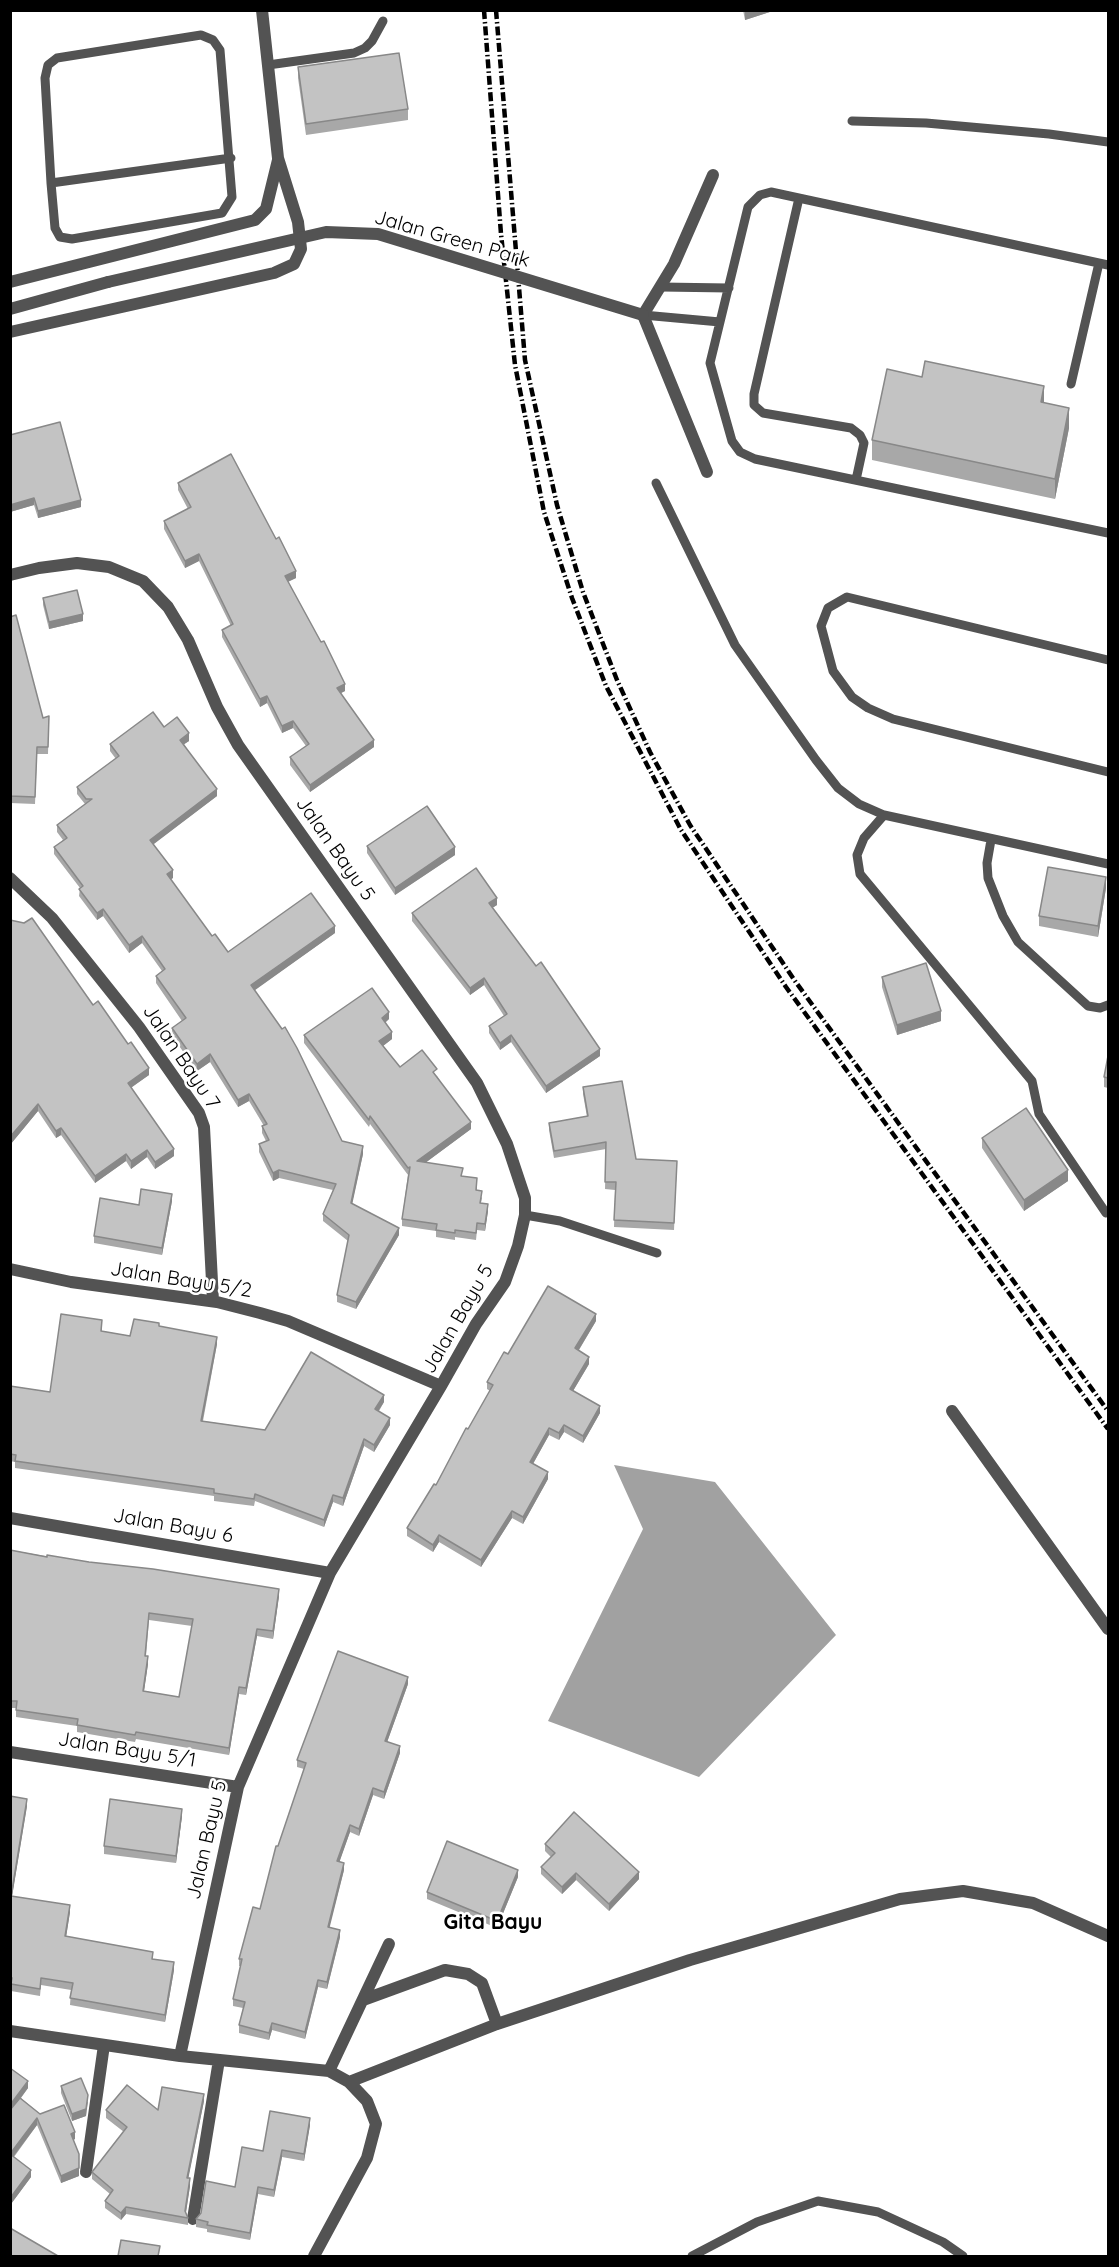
<!DOCTYPE html>
<style>
body{margin:0}
#map{position:relative;width:1119px;height:2267px;overflow:hidden;background:#fff;font-family:Quicksand,sans-serif}
canvas{display:block}
.frame{position:absolute;inset:0;border:12px solid #000;pointer-events:none}
</style>
<div id="map">
<canvas width="1119" height="2267"></canvas>
<div class="frame"></div>
</div>
<script>
const context = document.querySelector('canvas').getContext('2d');
context.lineJoin = 'round';
function fill(path, color) {
  context.fillStyle = color;
  context.fill(path, 'evenodd');
}
function toPath(rows) {
  const path = new Path2D();
  for (const r of rows) {
    path.moveTo(r[0], r[1]);
    for (let i = 2; i < r.length; i += 2) path.lineTo(r[i], r[i + 1]);
  }
  return path;
}
function strokePath(path, color, width, dash) {
  context.strokeStyle = color;
  context.lineWidth = width;
  context.lineCap = dash ? 'butt' : 'round';
  context.setLineDash(dash || []);
  context.stroke(path);
}
function write(font, color, halo, rows, align = 'center') {
  context.font = font + ' Quicksand,sans-serif';
  context.lineWidth = 5;
  context.setLineDash([]);
  context.textBaseline = 'middle';
  context.strokeStyle = halo;
  context.fillStyle = color;
  for (const [text, x, y, turn = 0] of rows) {
    context.save();
    context.translate(x, y);
    context.rotate((+turn || 0) * Math.PI / 180);
    context.textAlign = isNaN(turn) ? turn : align;
    if (halo) context.strokeText(text, 0, 0);
    context.fillText(text, 0, 0);
    context.restore();
  }
}
const water = toPath([
 [614,1465,715,1482,836,1635,699,1777,548,1721,643,1529]
]);
const lane = toPath([
 [201,35,213,40,220,50,232,197,222,213,72,239,60,237,55,228,51,183,45,78,48,65,57,58,201,35],
 [268,65,354,53,365,48,372,41,383,21],
 [852,121,926,123,1049,134,1108,142],
 [51,183,231,158],
 [799,198,754,394,754,405,763,413,851,428,860,435,864,443,856,480],
 [1108,265,771,192,760,195,748,207,710,363,732,441,740,452,755,459,1108,533],
 [661,287,729,288],
 [643,315,720,322],
 [1071,384,1099,263],
 [656,483,735,645,816,760,838,788,859,804,884,815,864,838,857,855,860,874,1032,1081,1039,1114,1106,1213],
 [1108,660,847,597,828,608,821,626,833,671,852,697,868,708,893,719,1108,772],
 [884,815,1108,864],
 [991,840,987,863,988,878,1003,916,1018,942,1088,1006,1100,1008,1108,1005],
 [525,1215,560,1221,657,1253],
 [692,2256,757,2222,818,2201,878,2212,943,2242,963,2256]
]);
const street = toPath([
 [10,282,255,220,266,209,278,160],
 [10,309,108,282],
 [10,332,274,273,294,264,301,249,298,222,278,158,262,10],
 [707,472,643,315,674,264,713,175],
 [10,575,39,568,77,563,109,567,143,581,168,607,188,640,217,707,238,745,477,1083,507,1144,525,1198,525,1215,518,1246,505,1282,476,1324,441,1386,330,1573,238,1787,180,2056],
 [10,878,52,918,139,1027,199,1113,204,1127,213,1301],
 [10,1269,71,1282,217,1302,260,1313,288,1321,441,1386],
 [952,1411,1108,1629],
 [10,1518,330,1573],
 [10,1752,238,1787],
 [363,2000,445,1970,468,1974,482,1983,497,2024],
 [10,2031,180,2056,329,2071,349,2082,367,2101,376,2124,367,2158,314,2256],
 [329,2071,389,1944],
 [349,2082,497,2024,690,1960,900,1899,963,1891,1033,1903,1108,1936],
 [86,2172,104,2045],
 [193,2219,219,2060]
]);
const rail = toPath([
 [484,10,501,234,515,365,544,512,572,598,606,686,681,830,786,987,1108,1429],
 [496,10,525,360,557,505,583,592,617,680,650,752,690,825,795,981,1108,1411]
]);
const streetBridge = toPath([
 [108,282,326,232,378,234,643,315]
]);
const wall = toPath([
 [743,10,776,10,745,20],
 [298,67,408,109,408,120,306,135,298,78],
 [1044,402,1069,428,1055,499,872,460,872,440],
 [10,435,81,507,38,518,34,505,10,512],
 [178,483,296,578,288,582,345,691,341,693,374,747,310,792,290,765,290,757,306,746,293,728,282,733,267,703,260,707,222,637,222,630,231,626,199,561,185,568,164,529,164,521,188,509,178,490],
 [43,598,83,621,49,629,43,605],
 [10,617,43,718,49,716,48,754,37,754,35,804,10,803],
 [164,727,189,741,184,744,217,796,153,844,173,878,170,879,212,936,228,952,335,933,254,990,342,1141,363,1154,352,1203,399,1235,356,1309,337,1302,337,1295,348,1241,323,1221,323,1214,333,1190,279,1178,273,1181,259,1152,259,1144,266,1141,262,1133,262,1126,264,1126,249,1101,238,1107,210,1062,197,1071,172,1036,172,1028,182,1021,156,983,156,976,162,971,142,943,129,953,103,916,97,920,79,896,80,888,54,854,54,847,63,840,57,832,57,825,85,804,77,794,77,787,116,759,110,751,110,744],
 [367,846,455,855,395,895,367,853],
 [1106,888,1098,937,1039,926,1039,916],
 [497,905,492,908,600,1056,546,1093,511,1042,500,1050,489,1033,489,1026,504,1016,484,985,470,995,412,921,412,913],
 [10,920,93,1005,149,1075,131,1087,174,1156,155,1169,147,1157,131,1169,126,1161,95,1183,61,1135,56,1138,38,1111,10,1145],
 [882,977,941,1021,897,1035,882,987],
 [389,1019,385,1023,392,1039,383,1046,400,1067,437,1076,471,1129,425,1163,462,1176,477,1186,477,1190,482,1198,481,1203,488,1211,485,1231,477,1230,476,1240,455,1237,455,1240,436,1237,436,1231,402,1226,402,1219,408,1174,408,1175,370,1124,369,1127,304,1043,304,1035],
 [1108,1056,1108,1088,1104,1087,1104,1077],
 [583,1087,636,1159,677,1161,674,1230,614,1227,615,1190,605,1189,606,1149,554,1158,549,1130,549,1123,587,1117,583,1094],
 [982,1138,1068,1181,1024,1211,982,1148],
 [172,1201,162,1255,94,1243,94,1236,139,1205],
 [596,1321,579,1350,589,1364,573,1391,600,1413,583,1443,564,1432,559,1440,549,1435,533,1464,548,1479,523,1524,512,1518,481,1567,439,1542,433,1552,407,1536,407,1528,436,1485,490,1391,487,1389,487,1382,508,1354],
 [159,1326,217,1344,203,1421,265,1430,384,1402,379,1411,390,1425,374,1452,364,1446,343,1506,333,1502,324,1527,255,1501,254,1506,214,1501,214,1496,15,1468,15,1462,10,1461,10,1386,50,1392,102,1327,102,1331,130,1336],
 [10,1550,279,1596,273,1639,257,1636,246,1695,239,1694,229,1755,136,1739,135,1742,77,1732,77,1726,16,1717,16,1708,10,1708],
 [149,1620,192,1626,179,1697,144,1691,148,1664,146,1656],
 [408,1684,387,1742,400,1753,384,1799,373,1795,359,1836,350,1832,339,1862,344,1870,329,1927,340,1937,327,1989,318,1987,305,2039,272,2030,269,2040,239,2033,239,2025,243,2008,233,2006,233,1999,241,1966,239,1966,239,1959,260,1909,278,1846,304,1769,297,1767,297,1760],
 [10,1796,27,1806,12,1896,70,1912,66,1937,153,1959,174,1970,165,2022,70,2005,71,1990,41,1985,40,1996,11,1991],
 [182,1816,176,1863,104,1854,104,1846],
 [545,1844,639,1879,609,1911,576,1880,562,1894,541,1874,541,1867,551,1857,545,1851],
 [518,1877,497,1928,427,1899,427,1892],
 [10,2068,28,2088,21,2098,40,2114,75,2139,73,2140,79,2176,61,2183,37,2125,14,2157,31,2177,11,2204],
 [61,2086,88,2102,86,2116,72,2121,61,2093],
 [204,2101,188,2178,190,2186,186,2213,188,2218,188,2225,126,2214,121,2220,105,2208,105,2201,110,2194,92,2179,92,2172,124,2132,106,2118,106,2110,158,2110],
 [310,2125,304,2161,282,2157,274,2197,258,2194,250,2240,207,2232,207,2229,196,2227,196,2219,235,2187,263,2151]
]);
const shadedWall = toPath([
 [745,10,776,10,745,20],
 [1044,386,1044,406,1041,402],
 [1069,408,1069,428,1055,499,1055,479],
 [34,498,34,505,10,512,10,505],
 [81,500,81,507,38,518,38,511],
 [199,554,199,561,185,568,185,561],
 [296,571,296,578,285,583,285,576],
 [83,614,83,621,49,629,49,622],
 [345,684,345,691,337,695,337,688],
 [267,696,267,703,260,707,260,699],
 [293,721,293,728,282,733,282,726],
 [189,733,189,741,180,747,180,740],
 [374,740,374,747,310,792,310,785],
 [217,789,217,796,150,847,150,840],
 [455,847,455,855,395,895,395,888],
 [173,870,173,878,167,882,167,874],
 [1106,877,1106,888,1098,937,1098,926],
 [497,898,497,905,489,910,489,903],
 [103,909,103,916,97,920,97,913],
 [335,926,335,933,251,993,251,985],
 [142,936,142,943,129,953,129,945],
 [484,978,484,985,470,995,470,988],
 [941,1011,941,1021,897,1035,897,1025],
 [389,1012,389,1019,382,1025,382,1018],
 [392,1032,392,1039,379,1049,379,1041],
 [511,1035,511,1042,500,1050,500,1043],
 [600,1049,600,1056,546,1093,546,1086],
 [210,1054,210,1062,197,1071,197,1064],
 [149,1068,149,1075,128,1090,128,1083],
 [249,1094,249,1101,238,1107,238,1100],
 [38,1104,38,1111,10,1145,10,1137],
 [471,1122,471,1129,417,1169,417,1161],
 [61,1128,61,1135,56,1138,56,1131],
 [363,1146,363,1154,351,1210,351,1203],
 [174,1149,174,1156,155,1169,155,1162],
 [147,1150,147,1157,131,1169,131,1161],
 [126,1154,126,1161,95,1183,95,1176],
 [279,1170,279,1178,273,1181,273,1173],
 [1068,1170,1068,1181,1024,1211,1024,1200],
 [172,1194,172,1201,162,1255,162,1248],
 [488,1204,488,1211,485,1231,485,1224],
 [399,1228,399,1235,356,1309,356,1302],
 [596,1314,596,1321,575,1356,575,1348],
 [217,1337,217,1344,201,1428,201,1421],
 [589,1357,589,1364,570,1396,570,1389],
 [384,1395,384,1402,375,1416,375,1409],
 [600,1406,600,1413,583,1443,583,1436],
 [390,1418,390,1425,374,1452,374,1445],
 [564,1425,564,1432,559,1440,559,1433],
 [549,1428,549,1435,530,1469,530,1462],
 [364,1439,364,1446,343,1506,343,1498],
 [548,1472,548,1479,523,1524,523,1517],
 [333,1495,333,1502,324,1527,324,1520],
 [512,1511,512,1518,481,1567,481,1560],
 [439,1535,439,1542,433,1552,433,1545],
 [279,1589,279,1596,273,1639,273,1631],
 [257,1629,257,1636,246,1695,246,1688],
 [148,1656,148,1664,143,1698,143,1691],
 [408,1677,408,1684,385,1748,385,1741],
 [239,1687,239,1694,229,1755,229,1748],
 [400,1746,400,1753,384,1799,384,1792],
 [373,1788,373,1795,359,1836,359,1829],
 [27,1799,27,1806,11,1903,11,1896],
 [182,1809,182,1816,176,1863,176,1856],
 [350,1825,350,1832,337,1869,337,1861],
 [344,1863,344,1870,328,1934,328,1927],
 [518,1870,518,1877,497,1928,497,1921],
 [639,1872,639,1879,609,1911,609,1904],
 [576,1873,576,1880,562,1894,562,1887],
 [70,1905,70,1912,65,1944,65,1936],
 [340,1930,340,1937,327,1989,327,1982],
 [174,1962,174,1970,165,2022,165,2015],
 [318,1980,318,1987,305,2039,305,2032],
 [272,2023,272,2030,269,2040,269,2033],
 [28,2081,28,2088,10,2112,10,2105],
 [204,2094,204,2101,187,2185,187,2178],
 [88,2095,86,2116,72,2121,72,2114],
 [37,2118,37,2125,10,2161,10,2154],
 [310,2118,310,2125,304,2161,304,2154],
 [75,2132,75,2139,71,2141,71,2134],
 [282,2150,282,2157,274,2197,274,2190],
 [79,2154,79,2176,61,2183,61,2176],
 [31,2170,31,2177,11,2204,11,2197],
 [190,2178,190,2186,185,2218,185,2211],
 [258,2187,258,2194,250,2240,250,2233],
 [126,2207,126,2214,121,2220,121,2213]
]);
const building = toPath([
 [399,53,408,109,306,124,298,67,399,53],
 [925,361,1044,386,1041,402,1069,408,1055,479,872,440,887,369,922,377,925,361],
 [60,422,81,500,38,511,34,498,10,505,10,435,60,422],
 [231,454,276,539,279,537,296,571,285,576,321,642,324,641,345,684,337,688,374,740,310,785,290,757,309,744,293,721,282,726,267,696,260,699,222,630,233,624,199,554,185,561,164,521,191,507,178,483,231,454],
 [77,590,83,614,49,622,43,598,77,590],
 [16,615,43,718,49,716,48,747,37,747,35,797,10,796,10,617,16,615],
 [153,712,164,727,177,717,189,733,180,740,217,789,150,840,173,870,167,874,212,936,215,934,228,952,311,893,335,926,251,985,282,1029,285,1027,297,1048,342,1141,363,1146,351,1203,399,1228,356,1302,337,1295,349,1235,323,1214,336,1184,279,1170,273,1173,259,1144,269,1140,262,1126,267,1124,249,1094,238,1100,210,1054,197,1064,172,1028,186,1018,156,976,165,969,142,936,129,945,103,909,97,913,79,889,83,886,54,847,67,838,57,825,92,799,86,799,77,787,119,756,110,744,153,712],
 [427,806,455,847,395,888,367,846,427,806],
 [1048,867,1106,877,1098,926,1039,916,1048,867],
 [476,868,497,898,489,903,536,966,541,962,600,1049,546,1086,511,1035,500,1043,489,1026,507,1014,484,978,470,988,412,913,476,868],
 [32,918,93,1005,98,1001,128,1044,131,1042,149,1068,128,1083,174,1149,155,1162,147,1150,131,1161,126,1154,95,1176,61,1128,56,1131,38,1104,10,1137,10,920,24,923,32,918],
 [926,963,941,1011,897,1025,882,977,926,963],
 [372,988,389,1012,382,1018,392,1032,379,1041,400,1067,422,1050,437,1069,433,1072,471,1122,417,1161,463,1168,461,1176,477,1178,476,1190,482,1191,480,1203,488,1204,485,1224,477,1223,476,1233,455,1230,455,1233,436,1230,437,1224,402,1219,410,1167,408,1168,370,1116,369,1120,304,1035,372,988],
 [1108,1056,1108,1078,1104,1077,1108,1056],
 [622,1081,636,1159,677,1161,674,1223,614,1220,616,1182,605,1182,606,1142,554,1151,549,1123,588,1116,583,1087,622,1081],
 [1026,1108,1068,1170,1024,1200,982,1138,1026,1108],
 [141,1189,172,1194,162,1248,94,1236,100,1198,139,1205,141,1189],
 [548,1286,596,1314,575,1348,589,1357,570,1389,600,1406,583,1436,564,1425,559,1433,549,1428,530,1462,548,1472,523,1517,512,1511,481,1560,439,1535,433,1545,407,1528,434,1484,436,1485,466,1428,468,1429,493,1385,487,1382,504,1352,508,1354,548,1286],
 [61,1314,102,1320,101,1331,130,1336,134,1319,159,1323,159,1326,217,1337,201,1421,265,1430,311,1352,384,1395,375,1409,390,1418,374,1445,364,1439,343,1498,333,1495,324,1520,255,1494,254,1499,214,1493,214,1489,15,1461,16,1455,10,1454,10,1386,50,1392,61,1314],
 [10,1550,47,1557,47,1555,89,1562,153,1569,279,1589,273,1631,257,1629,246,1688,239,1687,229,1748,136,1732,135,1735,77,1725,78,1719,16,1710,17,1701,10,1701,10,1550],
 [149,1613,193,1619,179,1697,143,1691,148,1656,145,1656,149,1613],
 [338,1651,408,1677,385,1741,400,1746,384,1792,373,1788,359,1829,350,1825,337,1861,344,1863,328,1927,340,1930,327,1982,318,1980,305,2032,272,2023,269,2033,239,2025,245,2002,233,1999,242,1959,239,1959,253,1907,260,1909,276,1846,278,1846,306,1763,297,1760,338,1651],
 [10,1796,27,1799,11,1896,70,1905,65,1936,153,1952,152,1959,174,1962,165,2015,70,1998,73,1983,41,1978,40,1989,11,1984,12,1978,10,1977,10,1796],
 [110,1799,182,1809,176,1856,104,1846,110,1799],
 [574,1812,639,1872,609,1904,576,1873,562,1887,541,1867,555,1853,545,1844,574,1812],
 [447,1841,518,1870,497,1921,427,1892,447,1841],
 [10,2068,28,2081,10,2105,10,2068],
 [81,2078,88,2095,86,2109,72,2114,61,2086,81,2078],
 [127,2085,158,2110,162,2087,204,2094,187,2178,190,2178,185,2211,188,2218,126,2207,121,2213,105,2201,113,2190,92,2172,127,2127,106,2110,127,2085],
 [20,2098,40,2114,64,2105,75,2132,71,2134,79,2154,79,2168,61,2176,37,2118,10,2154,10,2110,20,2098],
 [270,2111,310,2118,304,2154,282,2150,274,2190,258,2187,250,2233,207,2225,208,2222,196,2219,201,2213,206,2181,235,2187,242,2147,263,2151,270,2111],
 [10,2154,31,2170,11,2197,10,2197,10,2154],
 [10,2228,58,2256,10,2256,10,2228],
 [121,2240,160,2246,158,2256,118,2256,121,2240]
]);
const streetNames = [
 ["Jalan Green Park",452,239,16],
 ["Jalan Bayu 5",335,849,55],
 ["Jalan Bayu 7",181,1057,56],
 ["Jalan Bayu 5/2",181,1280,9],
 ["Jalan Bayu 5",458,1319,-60],
 ["Jalan Bayu 6",173,1526,10],
 ["Jalan Bayu 5/1",127,1750,9],
 ["Jalan Bayu 5",207,1840,-77]
];
const neighbourhoodNames = [
 ["Gita Bayu",493,1923]
];
fill(water, '#a1a1a1');
strokePath(lane, '#535353', 9);
strokePath(street, '#535353', 12);
strokePath(rail, '#000', 4.5, [9, 3, 1.5, 3]);
strokePath(streetBridge, '#535353', 12);
fill(wall, '#a8a8a8');
fill(shadedWall, '#888');
fill(building, '#c3c3c3');
strokePath(building, '#888', 1.5);
write('20px', '#000', '#fff', streetNames);
write('bold 21px', '#000', '#fff', neighbourhoodNames);
</script>
